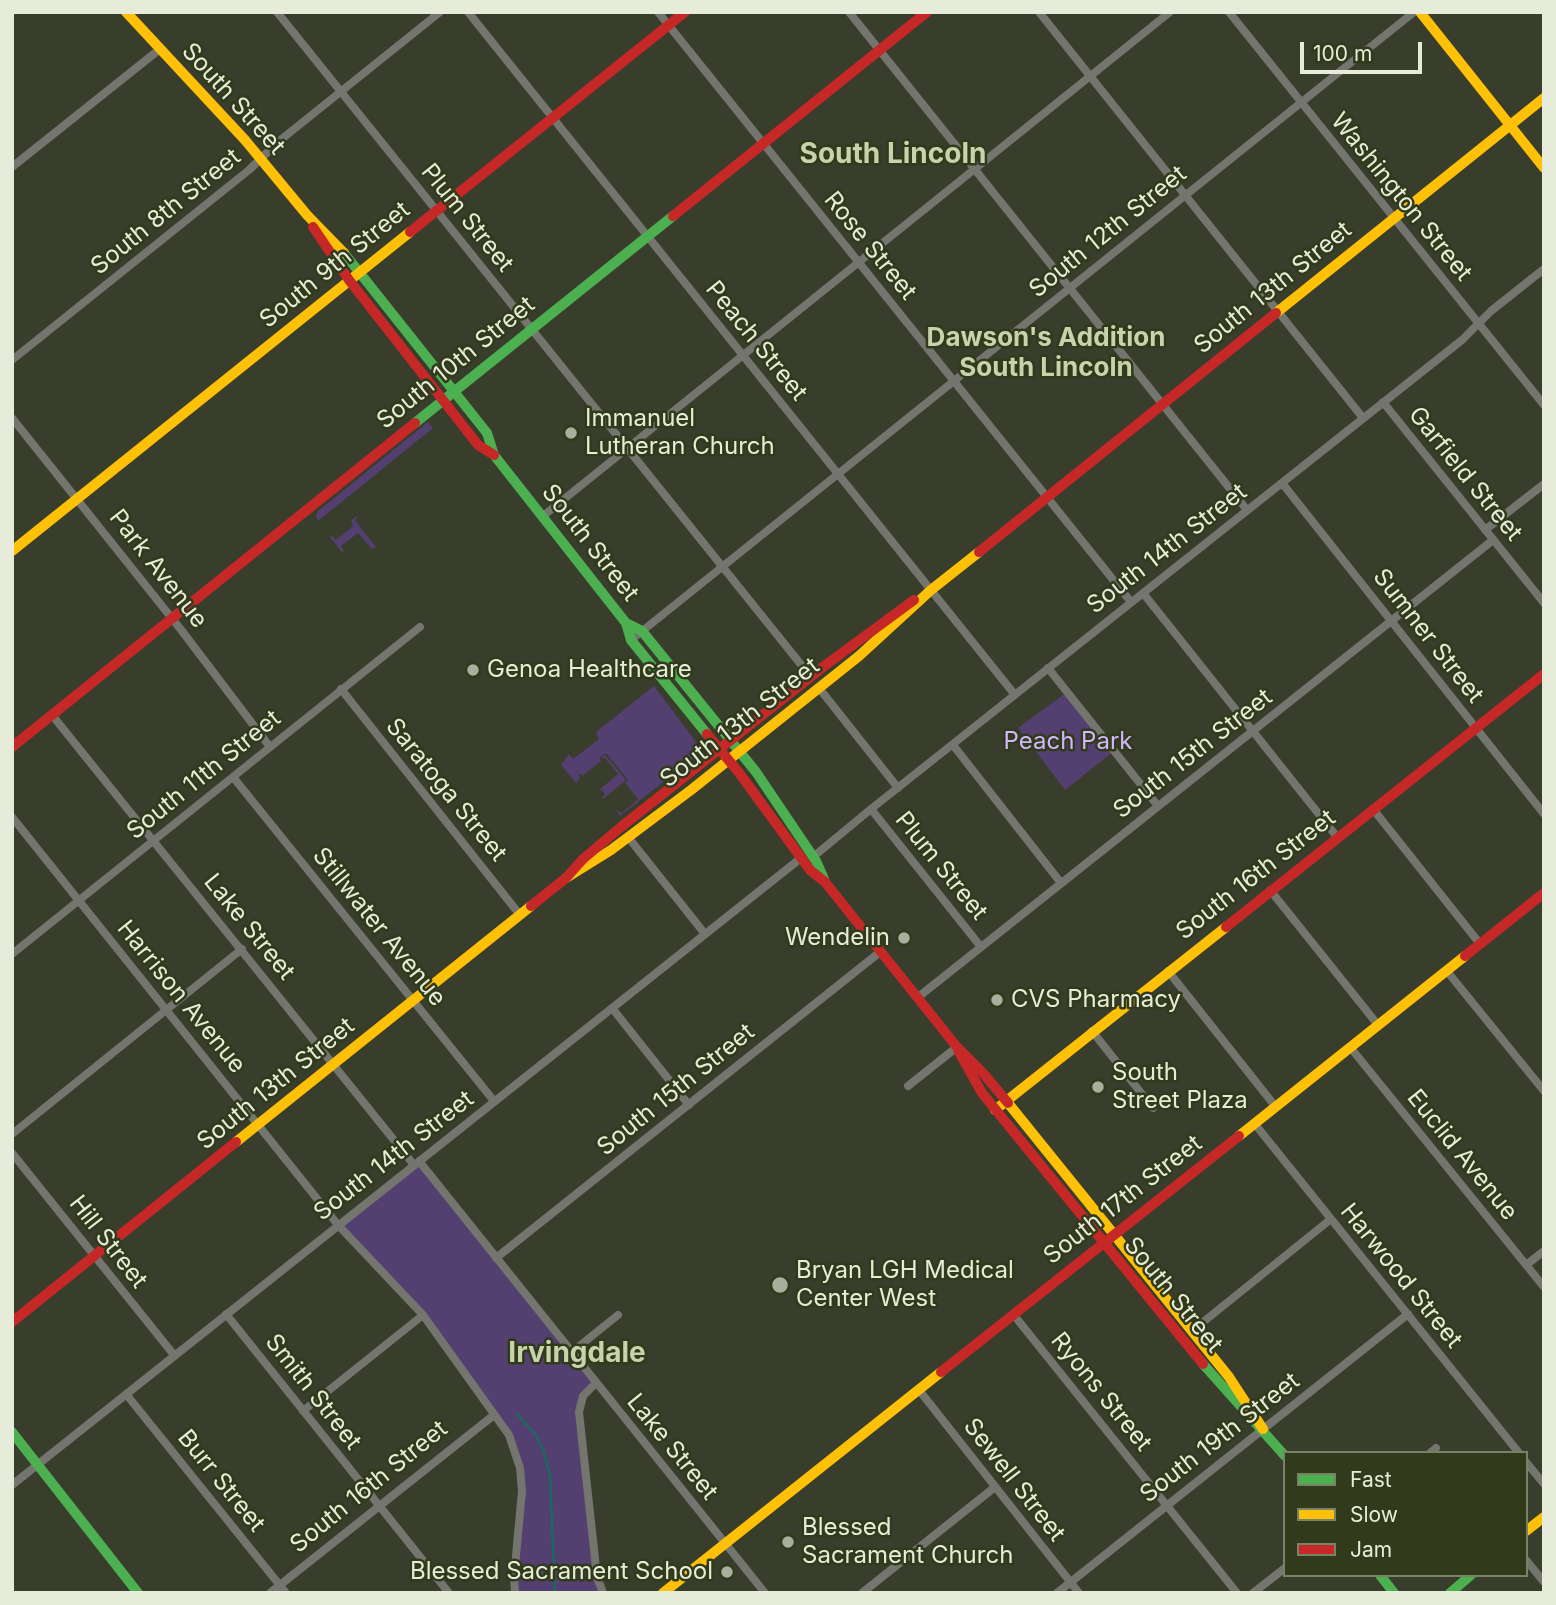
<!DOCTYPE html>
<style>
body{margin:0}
#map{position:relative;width:1556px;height:1605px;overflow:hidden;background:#383d2c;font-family:Inter,sans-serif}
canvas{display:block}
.frame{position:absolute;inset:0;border:14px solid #e6ecd9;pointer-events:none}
.legend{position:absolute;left:1283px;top:1451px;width:245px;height:126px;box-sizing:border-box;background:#313a1a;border:2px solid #798166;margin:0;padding:9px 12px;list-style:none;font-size:21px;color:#e6ecd9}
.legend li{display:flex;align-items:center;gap:14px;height:35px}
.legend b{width:35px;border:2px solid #798166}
.scale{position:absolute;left:1300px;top:42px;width:122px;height:32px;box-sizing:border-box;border:4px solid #e6ecd9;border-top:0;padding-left:9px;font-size:21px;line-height:24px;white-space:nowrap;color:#e6ecd9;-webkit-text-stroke:5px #313a1a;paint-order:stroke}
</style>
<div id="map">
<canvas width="1556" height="1605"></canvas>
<div class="frame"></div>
<ul class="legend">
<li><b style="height:9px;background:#4caf50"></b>Fast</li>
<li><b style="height:9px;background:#ffc107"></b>Slow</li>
<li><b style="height:9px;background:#c62828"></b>Jam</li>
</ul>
<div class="scale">100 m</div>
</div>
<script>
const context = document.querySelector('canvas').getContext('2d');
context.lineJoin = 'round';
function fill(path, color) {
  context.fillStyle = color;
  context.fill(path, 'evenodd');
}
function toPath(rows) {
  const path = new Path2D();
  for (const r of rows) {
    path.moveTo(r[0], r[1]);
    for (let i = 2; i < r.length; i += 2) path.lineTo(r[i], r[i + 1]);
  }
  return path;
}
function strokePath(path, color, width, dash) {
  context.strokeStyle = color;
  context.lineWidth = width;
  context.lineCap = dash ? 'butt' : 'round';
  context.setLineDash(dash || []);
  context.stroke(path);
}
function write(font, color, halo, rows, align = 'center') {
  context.font = font + ' Inter,sans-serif';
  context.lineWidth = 5;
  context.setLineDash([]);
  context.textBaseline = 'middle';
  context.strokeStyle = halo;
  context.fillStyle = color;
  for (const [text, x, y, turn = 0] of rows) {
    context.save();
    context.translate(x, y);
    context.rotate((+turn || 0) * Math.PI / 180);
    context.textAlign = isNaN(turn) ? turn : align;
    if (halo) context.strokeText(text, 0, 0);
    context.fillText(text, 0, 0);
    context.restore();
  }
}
const green = toPath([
 [428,422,433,428,318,521,316,516,318,511],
 [359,515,355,520,376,547,372,549,358,533,341,546,344,551,342,552,330,537,332,536,336,540,353,526,351,520],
 [654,686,703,751,620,816,616,810,622,813,638,799,625,783,628,780,606,753,599,758,601,761,582,776,580,773,578,775,580,778,576,783,561,765,569,754,573,759,599,739,596,732],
 [1067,692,1114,751,1065,790,1018,728],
 [605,755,626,780,603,799,602,797,605,794,600,789,618,774,605,758,601,758],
 [419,1161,596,1383,580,1403,597,1576,603,1593,515,1593,520,1511,515,1451,440,1338,338,1225],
 [648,1403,657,1416,646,1424,637,1412]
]);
const stream = toPath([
 [517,1414,534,1433,543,1449,550,1476,555,1593]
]);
const street = toPath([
 [277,12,811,677],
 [468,12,1015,695],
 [658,12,1131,602],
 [849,12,1247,510],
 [1039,12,1363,418],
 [1229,12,1544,405],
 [12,167,160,49],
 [12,360,249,170,278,142,440,12],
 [1383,402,1544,603],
 [12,418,182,631,270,747],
 [1282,483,1544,814],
 [543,516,1170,12],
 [1485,530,1544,484],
 [1143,593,1337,837],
 [631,640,1414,12],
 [1048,668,1158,806],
 [819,688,898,788],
 [341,689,520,915],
 [52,715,414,1165],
 [953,745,1061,883],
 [233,777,494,1101],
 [871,809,981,947],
 [1373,809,1480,944],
 [12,817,338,1225,423,1315,509,1435,520,1468,522,1491,514,1577,515,1593],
 [628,837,705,934],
 [813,857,871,809,1462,340,1491,311,1544,269],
 [1270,890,1378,1025],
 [12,954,420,627],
 [1446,970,1544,1091],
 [1168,971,1275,1106],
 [917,998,1493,540],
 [612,1008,689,1105],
 [1092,1031,1153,1108],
 [1350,1047,1544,1287],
 [908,1086,957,1047],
 [1254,1123,1519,1453],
 [12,1134,242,949],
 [12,1153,174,1355],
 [419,1161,765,1593],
 [496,1258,880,952],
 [1526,1265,1544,1251],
 [226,1314,449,1593],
 [1013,1314,1237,1593],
 [1192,1331,1331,1219],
 [572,1352,618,1315],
 [596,1383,583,1396,579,1412,597,1577,603,1593],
 [919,1390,1079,1593],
 [126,1394,286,1593],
 [303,1411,423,1315],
 [1430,1453,1436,1448],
 [1526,1462,1544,1484],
 [12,1485,801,858],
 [1526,1560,1544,1582],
 [270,1593,494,1415],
 [862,1593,995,1487],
 [1057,1593,1408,1314],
 [1253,1593,1285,1568]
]);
const fast = toPath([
 [344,253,487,433,494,455,626,623,631,640,707,734],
 [415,423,673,216],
 [626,623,642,631,756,772,816,861,824,879],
 [1203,1364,1285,1456],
 [12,1432,138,1593],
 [1380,1575,1394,1593],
 [1450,1593,1471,1575]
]);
const slow = toPath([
 [126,12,245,140,307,215,344,253],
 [1420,12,1544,168],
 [1276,313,1544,98],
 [12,551,410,232],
 [566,878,611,850,691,790,859,656,931,590,979,552],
 [1008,1103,1229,1377,1263,1429],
 [995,1110,1226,927],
 [1239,1136,1465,956],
 [236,1142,531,906],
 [1526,1531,1544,1517],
 [663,1593,941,1372]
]);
const jam = toPath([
 [673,216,927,12],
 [313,227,349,280,478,445,494,455],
 [410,232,685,12],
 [979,552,1276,313],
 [707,734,740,774,810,870,825,882,957,1047,983,1073,1008,1103],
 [12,747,415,423],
 [531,906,566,878,583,859,621,827,823,667,914,600],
 [1226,927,1544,674],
 [1465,956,1544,893],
 [958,1050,982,1093,1203,1364],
 [12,1322,236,1142],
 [941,1372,1239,1136]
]);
const markers = [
 [571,433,7,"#a9af9c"],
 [473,670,7,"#a9af9c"],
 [904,938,7,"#a9af9c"],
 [997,1000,7,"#a9af9c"],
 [1098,1087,7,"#a9af9c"],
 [780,1285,9,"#a9af9c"],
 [788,1542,7,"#a9af9c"],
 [727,1572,7,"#a9af9c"]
];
const streetNames = [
 ["South Street",233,99,48],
 ["Washington Street",1401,197,51],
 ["South 8th Street",166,212,-39],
 ["Plum Street",467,218,51],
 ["South 12th Street",1108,232,-39],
 ["Rose Street",870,246,51],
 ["South 9th Street",335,265,-39],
 ["South 13th Street",1273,288,-39],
 ["Peach Street",756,341,51],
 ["South 10th Street",456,363,-39],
 ["Garfield Street",1465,474,51],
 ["South Street",590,543,52],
 ["South 14th Street",1167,549,-38],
 ["Park Avenue",158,569,52],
 ["Sumner Street",1428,636,52],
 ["South 13th Street",740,723,-38],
 ["South 15th Street",1193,754,-38],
 ["South 11th Street",204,775,-39],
 ["Saratoga Street",446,790,51],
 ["Plum Street",941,866,51],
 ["South 16th Street",1256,875,-38],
 ["Lake Street",249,927,51],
 ["Stillwater Avenue",379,927,51],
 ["Harrison Avenue",181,997,51],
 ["South 13th Street",276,1084,-39],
 ["South 15th Street",676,1090,-39],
 ["Euclid Avenue",1462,1155,51],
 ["South 14th Street",394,1156,-38],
 ["South 17th Street",1123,1200,-38],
 ["Hill Street",108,1242,52],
 ["Harwood Street",1401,1276,51],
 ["South Street",1173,1295,51],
 ["Smith Street",313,1392,52],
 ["Ryons Street",1101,1392,51],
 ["South 19th Street",1220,1438,-38],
 ["Lake Street",672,1447,51],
 ["Sewell Street",1014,1480,52],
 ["Burr Street",221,1481,51],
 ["South 16th Street",369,1487,-39]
];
const poiNames = [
 ["Immanuel",585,419],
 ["Lutheran Church",585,447],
 ["Genoa Healthcare",487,670],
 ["Wendelin",890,938,"right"],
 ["CVS Pharmacy",1011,1000],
 ["South",1112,1073],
 ["Street Plaza",1112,1101],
 ["Bryan LGH Medical",796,1271],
 ["Center West",796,1299],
 ["Blessed",802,1528],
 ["Sacrament Church",802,1556],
 ["Blessed Sacrament School",713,1572,"right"]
];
const parkNames = [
 ["Peach Park",1068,742]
];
const neighbourhoodNames = [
 ["Dawson's Addition",1046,338],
 ["South Lincoln",1046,368]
];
const quarterNames = [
 ["South Lincoln",893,155],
 ["Irvingdale",577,1354]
];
fill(green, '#543f71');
strokePath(stream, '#1a6a5d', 2.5);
strokePath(street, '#73756e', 8);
strokePath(fast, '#4caf50', 10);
strokePath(slow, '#ffc107', 10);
strokePath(jam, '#c62828', 10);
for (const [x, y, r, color] of markers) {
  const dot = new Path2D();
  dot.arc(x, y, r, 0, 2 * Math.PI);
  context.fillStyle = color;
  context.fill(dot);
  strokePath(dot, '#313a1a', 2.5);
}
write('24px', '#e6ecd9', '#313a1a', streetNames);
write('24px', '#e6ecd9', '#313a1a', poiNames, 'left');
write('24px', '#d0b6fb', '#313a1a', parkNames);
write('bold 26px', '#c8d3ae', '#313a1a', neighbourhoodNames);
write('bold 28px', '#c8d3ae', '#313a1a', quarterNames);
</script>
